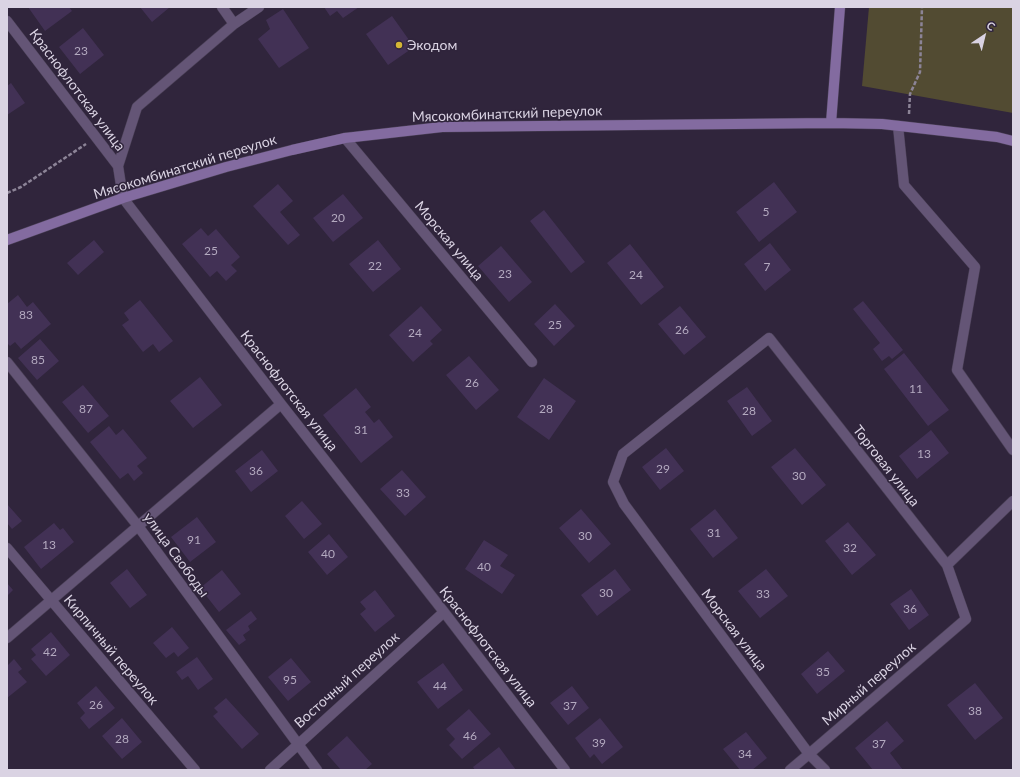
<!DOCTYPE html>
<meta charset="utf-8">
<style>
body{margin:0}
#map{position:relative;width:1020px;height:777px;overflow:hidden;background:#30253c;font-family:Lato,sans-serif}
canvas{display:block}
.frame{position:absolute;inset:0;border:8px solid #dad3e3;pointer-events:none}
.north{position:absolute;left:964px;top:16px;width:40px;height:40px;-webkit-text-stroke:3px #30253c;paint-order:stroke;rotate:35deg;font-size:11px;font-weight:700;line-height:16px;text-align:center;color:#dad3e3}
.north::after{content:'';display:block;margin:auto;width:14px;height:18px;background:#dad3e3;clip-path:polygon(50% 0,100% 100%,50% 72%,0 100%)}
</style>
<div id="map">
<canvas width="1020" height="777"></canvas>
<div class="frame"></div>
<div class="north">С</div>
</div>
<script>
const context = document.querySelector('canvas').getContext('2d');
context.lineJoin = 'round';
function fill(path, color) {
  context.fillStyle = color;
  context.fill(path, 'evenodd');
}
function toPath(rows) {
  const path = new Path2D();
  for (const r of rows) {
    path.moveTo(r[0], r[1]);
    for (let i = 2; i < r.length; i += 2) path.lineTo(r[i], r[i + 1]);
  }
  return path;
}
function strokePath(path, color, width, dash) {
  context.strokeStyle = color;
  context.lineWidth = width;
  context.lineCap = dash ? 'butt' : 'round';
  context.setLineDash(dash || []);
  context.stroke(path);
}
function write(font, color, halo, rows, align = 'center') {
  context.font = font + ' Lato,sans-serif';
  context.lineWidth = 3;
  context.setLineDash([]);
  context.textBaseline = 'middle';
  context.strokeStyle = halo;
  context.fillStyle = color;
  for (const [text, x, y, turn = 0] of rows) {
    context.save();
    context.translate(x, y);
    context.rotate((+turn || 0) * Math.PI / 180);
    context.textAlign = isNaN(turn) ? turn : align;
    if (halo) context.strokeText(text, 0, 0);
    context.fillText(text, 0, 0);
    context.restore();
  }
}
const green = toPath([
 [869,7,1013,7,1013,113,862,86]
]);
const building = toPath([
 [28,7,69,7,72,11,45,31],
 [140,7,170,7,152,22],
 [324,7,359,7,343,18,337,11,330,16],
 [283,9,309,48,279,68,258,39,270,29,266,20],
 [392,16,414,47,388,65,366,34],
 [83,28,104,55,80,74,59,47],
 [11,83,25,103,7,115,7,86],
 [774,182,797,212,759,242,736,212],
 [278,184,293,201,280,212,300,235,288,245,253,206],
 [343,194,363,218,333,242,313,218],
 [544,210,585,262,571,273,530,221],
 [201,228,208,236,216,229,240,257,231,265,237,271,226,281,217,271,210,277,182,244],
 [94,240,104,252,78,275,67,263],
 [378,240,401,269,373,292,349,264],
 [770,243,791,270,765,291,744,264],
 [630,244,664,287,641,305,607,263],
 [501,246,532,282,509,302,478,266],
 [18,295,27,307,33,302,51,324,21,349,15,342,10,346,7,343,7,304],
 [140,300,173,341,159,352,153,344,143,352,122,325,129,320,124,313],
 [863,301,903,350,892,359,889,356,882,361,873,349,880,343,853,309],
 [555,304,575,326,554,346,534,324],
 [421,306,442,330,430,341,433,344,413,362,389,335],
 [680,306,706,337,684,355,658,324],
 [40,339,59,361,37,380,18,358],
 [904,353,949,410,928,426,884,369],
 [469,356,499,390,476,410,446,375],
 [200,377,222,405,193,428,170,401],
 [544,378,576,401,549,440,517,417],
 [83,385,109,416,88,433,62,402],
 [747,387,772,421,752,436,727,401],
 [356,388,371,407,365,412,374,423,379,419,393,437,361,463,323,415],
 [109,426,116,435,123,429,147,458,137,466,143,473,134,481,128,473,120,479,90,442],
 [931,430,949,453,917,479,899,456],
 [666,448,684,471,660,490,642,467],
 [795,448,826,485,802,505,771,467],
 [262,450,278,471,251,492,235,471],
 [402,470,426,497,405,516,380,489],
 [302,501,322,524,304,539,285,516],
 [7,504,22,521,12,529,7,523],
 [581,509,611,544,589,563,559,528],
 [715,509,738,538,713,558,690,529],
 [197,517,216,542,190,562,171,537],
 [848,522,876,555,852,575,825,541],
 [54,523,60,530,63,528,74,542,41,569,24,547],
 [329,534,348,557,327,575,308,552],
 [484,540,508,555,500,566,515,575,502,594,465,569],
 [127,569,147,595,130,608,110,583],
 [615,569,631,590,597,616,581,595],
 [766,569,788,596,760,618,738,591],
 [222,570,241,594,219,612,200,588],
 [7,583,13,590,7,596],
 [911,589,929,615,909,630,890,604],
 [375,590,395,616,375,632,360,614,366,609,360,602],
 [251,611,257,619,248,626,250,630,243,635,246,640,239,645,226,630],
 [172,627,189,648,178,657,174,652,166,658,153,643],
 [51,632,70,655,46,676,31,659,36,655,31,649],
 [828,651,845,671,817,694,801,674],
 [197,657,213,679,198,690,188,676,182,680,176,672],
 [291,658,311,682,288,701,268,677],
 [14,659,22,669,18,672,27,682,7,698,7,666],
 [443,663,463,690,438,709,417,682],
 [975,683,1003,718,975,740,947,705],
 [96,686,115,708,89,729,80,718,85,713,77,703],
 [572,686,589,708,568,725,550,703],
 [226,698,259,734,242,749,213,716,218,712,214,708],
 [469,709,491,734,462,759,449,745,455,739,446,729],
 [122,718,142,742,122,759,102,736],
 [600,718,623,747,602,764,594,754,590,758,575,738],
 [887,721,904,741,890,753,903,770,873,770,855,748],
 [746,732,767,758,752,770,740,770,723,749],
 [347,736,372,764,365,770,341,770,327,754],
 [499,747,516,770,475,770,473,767]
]);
const path = toPath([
 [909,114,910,94,920,72,922,7],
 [7,193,21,187,86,144]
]);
const street = toPath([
 [222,7,234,24],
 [7,21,118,166,123,198,281,404,444,612,565,770],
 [898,126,904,185,975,267,957,370,1013,450],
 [345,138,532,362],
 [118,166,137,107,234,24,259,7],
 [7,362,138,526,317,770],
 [7,548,195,770],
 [947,565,1013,501],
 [7,638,281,404],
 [270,770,444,612],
 [790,770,809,754,966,619,947,565,769,338,623,454,613,482,624,504,809,754,825,770]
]);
const secondary = toPath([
 [831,123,840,7],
 [7,240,123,198,226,167,292,150,345,138,442,127,831,123,882,124,997,137,1013,141]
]);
const markers = [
 [399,45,4,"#d4b635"]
];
const numberNames = [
 ["23",81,51],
 ["5",766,212],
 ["20",338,218],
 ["25",211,251],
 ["22",375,266],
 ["7",767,267],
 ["23",505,274],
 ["24",636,275],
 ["83",26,315],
 ["25",555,325],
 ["26",682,330],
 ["24",415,333],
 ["85",38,360],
 ["26",472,383],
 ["11",916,389],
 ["87",86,409],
 ["28",546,409],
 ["28",749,411],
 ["31",361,430],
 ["13",924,454],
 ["29",663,469],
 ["36",256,471],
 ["30",799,476],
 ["33",403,493],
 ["31",714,533],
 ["30",585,536],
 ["91",194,540],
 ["13",49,545],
 ["32",850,548],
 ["40",328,554],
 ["40",484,567],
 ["30",606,593],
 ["33",763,594],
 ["36",910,609],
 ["42",50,652],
 ["35",823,672],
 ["95",290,680],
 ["44",440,686],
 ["26",96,705],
 ["37",570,706],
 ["38",975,711],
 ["46",470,736],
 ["28",122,739],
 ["39",599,743],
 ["37",879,744],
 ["34",745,754]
];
const poiNames = [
 ["Экодом",407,45]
];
const streetNames = [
 ["Краснофлотская улица",77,90,53],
 ["Мясокомбинатский переулок",507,114,-2],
 ["Мясокомбинатский переулок",185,167,-17],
 ["Морская улица",449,241,50],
 ["Краснофлотская улица",289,391,52],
 ["Торговая улица",886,466,52],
 ["улица Свободы",176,555,54],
 ["Морская улица",734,630,53],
 ["Краснофлотская улица",488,647,52],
 ["Кирпичный переулок",111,650,50],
 ["Восточный переулок",347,680,-42],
 ["Мирный переулок",869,684,-41]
];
fill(green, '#524b32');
fill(building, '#423155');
strokePath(street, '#4b4157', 11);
strokePath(secondary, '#4b4157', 11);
strokePath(path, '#8c8497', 2.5, [4, 2]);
strokePath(street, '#645576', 10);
strokePath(secondary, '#836ba0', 10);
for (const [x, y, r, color] of markers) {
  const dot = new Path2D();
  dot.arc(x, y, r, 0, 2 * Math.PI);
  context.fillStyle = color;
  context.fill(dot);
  strokePath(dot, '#30253c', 1.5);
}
write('12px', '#b4aac0', null, numberNames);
write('14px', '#dad3e3', '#30253c', poiNames, 'left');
write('14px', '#dad3e3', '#30253c', streetNames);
</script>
